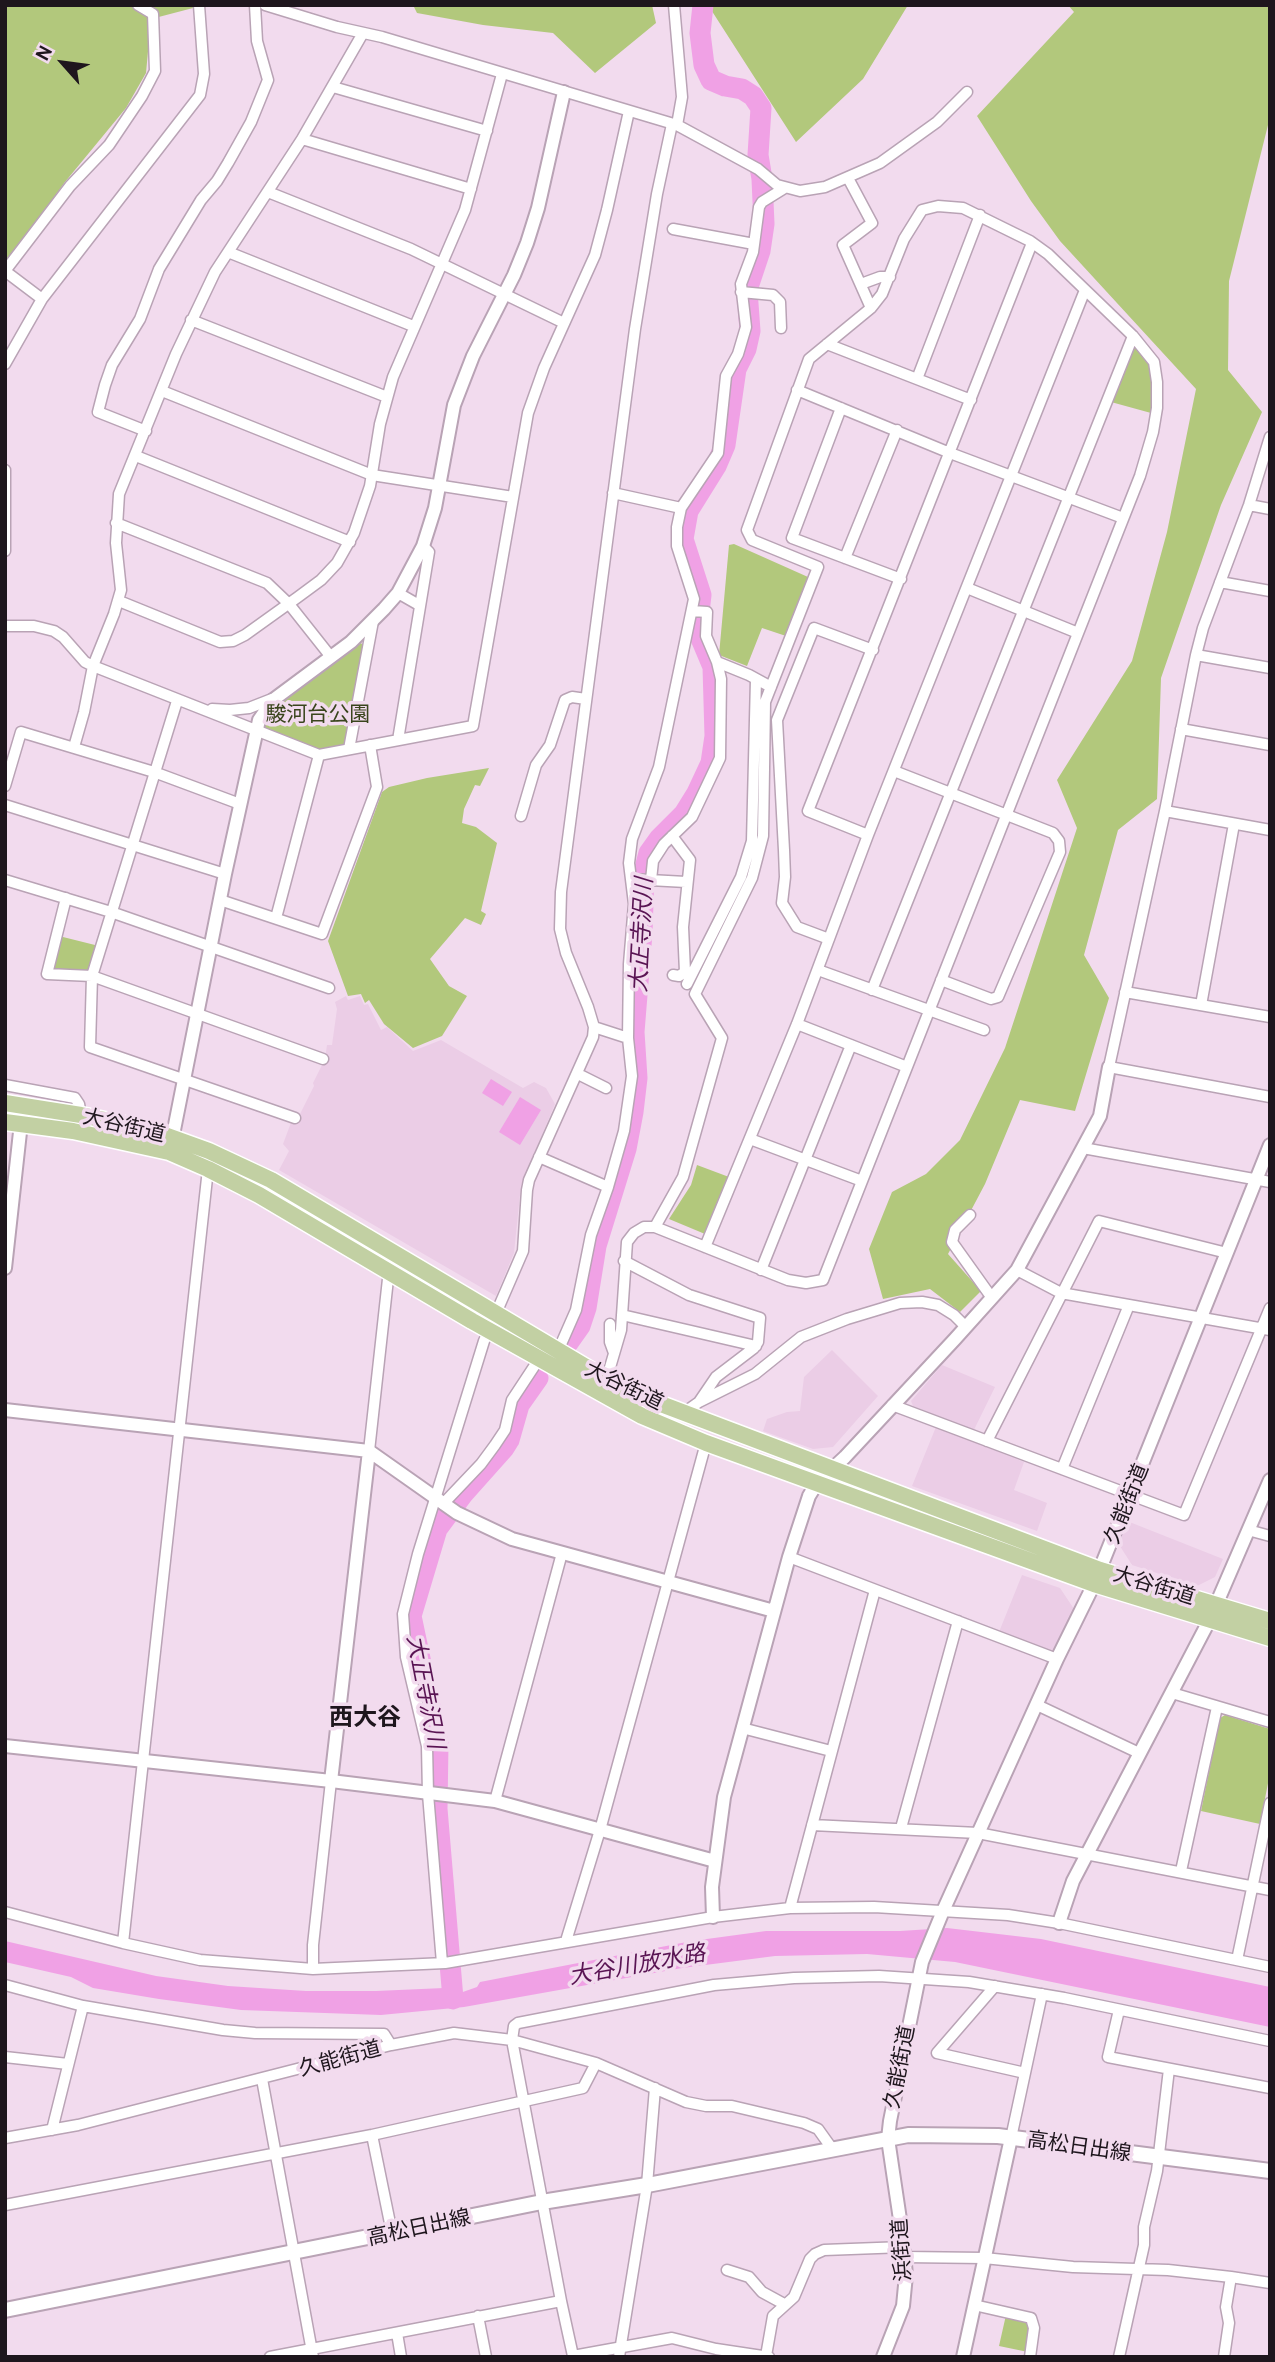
<!DOCTYPE html>
<meta charset="utf-8">
<style>
body{margin:0}
#map{position:relative;width:1275px;height:2362px;overflow:hidden;background:#f2dbee;font-family:Cabin,sans-serif}
canvas{display:block}
.frame{position:absolute;inset:0;border:7px solid #1e161d;pointer-events:none}
.north{position:absolute;left:28px;top:28px;width:70px;height:70px;-webkit-text-stroke:5px #f2dbee;paint-order:stroke;rotate:298deg;font-size:19px;font-weight:700;line-height:28px;text-align:center;color:#1e161d}
.north::after{content:'';display:block;margin:auto;width:24px;height:32px;background:#1e161d;clip-path:polygon(50% 0,100% 100%,50% 72%,0 100%)}
</style>
<div id="map">
<canvas width="1275" height="2362"></canvas>
<div class="frame"></div>
<div class="north">N</div>
</div>
<script>
const context = document.querySelector('canvas').getContext('2d');
context.lineJoin = 'round';
function fill(path, color) {
  context.fillStyle = color;
  context.fill(path, 'evenodd');
}
function toPath(rows) {
  const path = new Path2D();
  for (const r of rows) {
    path.moveTo(r[0], r[1]);
    for (let i = 2; i < r.length; i += 2) path.lineTo(r[i], r[i + 1]);
  }
  return path;
}
function strokePath(path, color, width, dash) {
  context.strokeStyle = color;
  context.lineWidth = width;
  context.lineCap = dash ? 'butt' : 'round';
  context.setLineDash(dash || []);
  context.stroke(path);
}
function write(font, color, halo, rows, align = 'center') {
  context.font = font + ' Cabin,"Noto Sans JP",sans-serif';
  context.lineWidth = 7;
  context.setLineDash([]);
  context.textBaseline = 'middle';
  context.strokeStyle = halo;
  context.fillStyle = color;
  for (const [text, x, y, turn = 0] of rows) {
    context.save();
    context.translate(x, y);
    context.rotate((+turn || 0) * Math.PI / 180);
    context.textAlign = isNaN(turn) ? turn : align;
    if (halo) context.strokeText(text, 0, 0);
    context.fillText(text, 0, 0);
    context.restore();
  }
}
const built = toPath([
 [346,996,348,1000,360,996,364,1005,368,1004,381,1030,387,1027,413,1051,441,1040,523,1088,534,1082,546,1088,555,1104,521,1185,514,1253,496,1296,279,1170,289,1151,283,1144,292,1120,297,1120,314,1086,313,1083,325,1059,327,1045,332,1045,337,1009,335,1002],
 [832,1350,878,1396,833,1447,813,1449,763,1431,767,1419,787,1412,800,1411,804,1377],
 [942,1365,995,1387,969,1440,1024,1462,1014,1490,1047,1503,1037,1531,912,1486,940,1417,913,1406,911,1401],
 [1127,1521,1223,1559,1215,1577,1197,1586,1132,1565,1118,1543],
 [1022,1575,1060,1588,1074,1609,1055,1649,1048,1651,999,1632]
]);
const green = toPath([
 [5,5,192,5,193,8,151,19,146,73,126,108,65,182,20,246,5,262],
 [413,5,652,5,656,23,595,73,553,33,483,25,417,13],
 [708,5,908,5,863,79,796,142],
 [1068,5,1270,5,1270,117,1229,281,1228,370,1262,412,1221,505,1161,678,1157,799,1118,830,1084,955,1109,998,1075,1111,1020,1100,985,1184,948,1254,981,1291,960,1312,930,1289,883,1299,869,1249,892,1192,926,1174,960,1140,1005,1048,1077,828,1057,780,1132,661,1167,532,1196,389,1060,241,1031,201,977,116,1074,12],
 [1137,347,1150,365,1153,378,1151,413,1111,402,1131,349],
 [734,544,808,577,786,636,762,628,747,666,719,655,729,545],
 [361,643,365,648,347,744,320,751,266,730,263,725,267,716,279,704],
 [489,768,480,786,475,785,464,809,462,823,476,827,497,843,481,911,486,914,481,925,465,918,430,959,449,986,467,996,442,1036,413,1048,384,1024,369,1000,365,1003,361,994,348,996,328,941,382,792,389,787,427,778],
 [59,936,99,946,92,970,87,974,53,971,50,966],
 [697,1165,729,1177,705,1234,669,1219,691,1185],
 [1225,1715,1270,1729,1270,1773,1260,1824,1201,1811,1220,1718],
 [1006,2315,1027,2320,1031,2327,1028,2352,999,2346]
]);
const water = toPath([
 [491,1079,512,1092,503,1106,482,1093],
 [520,1097,541,1110,520,1145,499,1132],
 [947,1928,1041,1939,1270,1987,1270,2027,955,1962,867,1954,775,1956,682,1968,464,2007,381,2015,241,2010,159,1999,93,1988,71,1977,5,1962,5,1941,156,1976,228,1986,306,1991,376,1991,444,1988,449,1984,454,1984,460,1993,477,1987,480,1982,692,1941,766,1931,900,1931]
]);
const river = toPath([
 [568,1343,580,1326,586,1308,596,1246,626,1149,633,1112,637,1078,634,1032,642,933,644,872,649,853,659,839,684,814,697,793,711,763,715,736,713,667,697,629,701,595,683,539,688,511,716,466,725,445,736,369,746,349,750,331,747,290,760,251,764,224,762,179,758,155,761,108,753,96,742,89,725,86,711,80,704,65,700,33,703,5],
 [453,1999,437,1809,438,1744,411,1616,437,1529,463,1494,504,1448,509,1440,519,1405,538,1378]
]);
const minor = toPath([
 [265,5,337,27,382,37,677,125,758,169,777,185,800,191,825,187,880,163,937,122,967,92],
 [674,5,682,97,677,125],
 [333,87,487,131],
 [302,139,471,189],
 [848,178,872,223,843,245,871,308],
 [268,192,411,249,564,323],
 [673,229,754,244],
 [228,252,413,326],
 [5,271,70,186,109,145,142,96,155,71,153,14,138,5],
 [5,271,42,299],
 [861,284,880,277,890,277],
 [741,292,773,295,780,302,781,328],
 [191,320,387,397],
 [827,344,971,400],
 [5,364,42,299,200,95,204,74,199,5],
 [917,379,980,215],
 [797,390,950,453,1123,518],
 [162,391,372,475,513,497],
 [841,408,792,538,901,579],
 [146,431,98,412,105,385,112,365,140,319,159,269,201,200,217,181,228,163,251,122,268,80,257,41,255,5],
 [1270,437,1249,505,1203,628,1196,655,1165,811,1109,1067,1270,1097],
 [136,456,350,542],
 [5,470,5,551],
 [613,493,681,508],
 [1249,505,1270,509],
 [116,523,267,583,289,604,331,657],
 [845,558,897,430],
 [1220,582,1270,591],
 [967,588,1078,633],
 [398,593,419,605],
 [119,601,220,642,233,641,245,635,298,597,321,580,337,563,354,533,370,486,380,424,393,377,465,210,502,74],
 [5,626,34,626,54,631,63,637,85,662,93,666,319,755,473,726,528,413,544,368,595,255,607,210,629,111],
 [1196,655,1270,668],
 [717,662,749,675,771,687],
 [177,701,92,976,90,1047,295,1118],
 [212,709,230,710,249,708,272,699],
 [1181,729,1270,745],
 [398,740,429,552,423,546],
 [74,747,84,712,93,666,114,614,121,590,116,543,119,494,176,354,215,272,302,139,363,33],
 [349,749,373,621],
 [894,771,1053,833,1059,841,1060,852,998,997,991,999,941,980],
 [5,786,21,732,154,772,240,804],
 [5,805,225,874],
 [1165,811,1270,830],
 [521,816,536,765,550,745,565,700,572,697,586,699],
 [868,835,808,811,1032,243],
 [672,836,690,860,683,927,685,972,679,976,673,975],
 [631,879,686,882],
 [5,880,111,912,329,988],
 [651,880,653,861,664,844,692,817,720,758,721,679,717,662,706,636,707,612,692,611],
 [66,898,47,974,92,976,323,1059],
 [220,900,322,934,377,787,370,745],
 [276,918,319,755],
 [829,939,797,927,782,903,785,877,784,850,777,720,814,628,873,650],
 [818,970,984,1030],
 [687,984,741,877,752,841,756,679],
 [872,990,1133,336],
 [1125,992,1270,1017],
 [1201,1005,1234,824],
 [797,1024,907,1067],
 [594,1027,628,1038,629,964,634,904,629,863,632,839,659,767,694,599,677,546,677,527,681,508,718,453,726,376,738,354,746,327,741,284,753,252,759,207,762,202,783,189],
 [578,1074,606,1088],
 [5,1085,75,1098,79,1104,81,1115],
 [750,1139,862,1181],
 [1083,1148,1270,1182],
 [539,1157,608,1187,591,1235,576,1310,558,1351],
 [608,1187,624,1131,632,1076,628,1038],
 [970,1215,955,1230,952,1242,992,1298],
 [705,1247,797,1024,868,835,1085,290],
 [624,1261,689,1295,760,1318,758,1342,754,1348,716,1377,699,1402],
 [761,1270,851,1045],
 [1017,1270,1061,1293,1270,1330],
 [622,1315,756,1346],
 [610,1324,610,1342,614,1353],
 [606,1381,621,1330,627,1242,634,1233,644,1227,655,1227,788,1280,806,1283,823,1280,1140,476,1153,432,1157,408,1157,382,1154,362,1133,336,1048,254,1030,241,963,208,938,206,922,210,904,239,882,294,871,308,809,359,747,530,752,540,818,567,765,702,763,836,752,878,695,994,722,1038,683,1177,655,1227],
 [892,1405,1184,1515,1270,1308],
 [682,1414,699,1402,755,1374,801,1337,847,1319,900,1303,922,1302,938,1305,954,1315,966,1327],
 [987,1441,1099,1221,1227,1253],
 [369,1451,389,1270],
 [1062,1469,1129,1305],
 [443,1504,481,1464,495,1445,505,1430,512,1400,539,1359],
 [1248,1530,1270,1536],
 [789,1557,1057,1659],
 [1172,1693,1270,1722],
 [1037,1705,1139,1753],
 [742,1728,831,1751],
 [495,1801,562,1553],
 [812,1825,978,1833,1270,1890],
 [901,1828,958,1621],
 [1181,1871,1217,1707],
 [790,1908,875,1590],
 [5,1912,123,1943,200,1960,313,1969,445,1963,713,1917,790,1908,874,1907,1008,1915,1059,1923,1270,1967],
 [566,1941,600,1830,706,1443],
 [123,1943,208,1169],
 [1237,1960,1270,1803],
 [442,1963,428,1794,427,1746,406,1657,403,1614,418,1554,484,1341,523,1251,527,1190,529,1180,593,1037,594,1027,588,1007,566,953,560,929,561,892,635,329,657,194,672,124],
 [313,1969,313,1945,331,1781],
 [5,1985,83,2006,52,2130],
 [995,1986,937,2053,1025,2073],
 [83,2006,223,2030,255,2033,384,2034,391,2045],
 [1119,2010,1108,2057,1270,2088],
 [5,2057,68,2064],
 [262,2079,313,2357],
 [372,2135,392,2233],
 [5,2138,78,2125,391,2045,454,2033,512,2040,596,2063,686,2102,706,2106,732,2106,804,2123,818,2129,833,2150],
 [1011,2138,1042,1994],
 [5,2205,372,2135,583,2088,596,2063],
 [905,2257,984,2258,1073,2267,1168,2270,1231,2277],
 [727,2270,749,2277,762,2292,784,2304],
 [561,2301,573,2356,672,2338,716,2349,769,2357],
 [974,2305,1031,2318,1034,2328,1030,2357],
 [478,2316,486,2357],
 [397,2333,401,2357],
 [766,2356,773,2316,794,2297,810,2259,815,2254,824,2250,904,2247],
 [270,2357,561,2301,512,2040,514,2026,518,2023,714,1985,794,1978,879,1976,969,1982,1064,1998,1270,2041],
 [619,2357,647,2185,655,2088],
 [1119,2357,1144,2245,1144,2227,1157,2171,1169,2069],
 [1224,2357,1229,2323,1226,2307,1231,2277,1270,2283]
]);
const tertiary = toPath([
 [171,1145,225,874,259,720,273,700,351,642,384,609,398,593,423,546,435,508,454,405,473,356,514,275,527,243,538,208,564,92],
 [5,1268,21,1123],
 [5,1410,369,1451,457,1513,512,1539,774,1611],
 [1216,1605,1270,1480],
 [5,1746,331,1781,495,1801,715,1861],
 [331,1781,369,1451],
 [713,1917,712,1887,724,1797,789,1557,809,1496,817,1483,845,1457,955,1339,1017,1270,1100,1116,1109,1067],
 [1059,1923,1073,1881,1209,1621],
 [883,2357,903,2306,906,2275,902,2233,888,2139,890,2121,922,1962,943,1911,1057,1659,1094,1584,1270,1145],
 [963,2357,1011,2138]
]);
const secondary = toPath([
 [5,2310,542,2202,647,2185,908,2135,998,2136,1270,2171]
]);
const primary = toPath([
 [5,1103,81,1115,148,1129,209,1151,271,1180,606,1379,645,1398,1100,1570,1270,1621],
 [5,1122,73,1131,169,1152,208,1169,259,1195,472,1321,642,1416,706,1443,1094,1584,1270,1638]
]);
const parkNames = [
 ["駿河台公園",318,715]
];
const streetNames = [
 ["大谷街道",124,1126,13],
 ["大谷街道",624,1386,26],
 ["久能街道",1127,1504,-68],
 ["大谷街道",1154,1586,17],
 ["久能街道",340,2059,-15],
 ["久能街道",900,2067,-79],
 ["高松日出線",1079,2147,8],
 ["高松日出線",419,2228,-12],
 ["浜街道",902,2250,-94]
];
const waterNames = [
 ["大正寺沢川",642,935,-87],
 ["大正寺沢川",425,1692,79],
 ["大谷川放水路",637,1965,-10]
];
const quarterNames = [
 ["西大谷",365,1718]
];
fill(built, '#ebcde6');
fill(green, '#b2c87c');
fill(water, '#f0a1e5');
strokePath(river, '#f0a1e5', 21);
strokePath(minor, '#b9a3b5', 13);
strokePath(tertiary, '#b9a3b5', 16);
strokePath(secondary, '#b9a3b5', 18);
strokePath(primary, '#fff', 19);
strokePath(minor, '#fff', 10);
strokePath(tertiary, '#fff', 12);
strokePath(secondary, '#fff', 14);
strokePath(primary, '#c2d0a3', 16);
write('21px', '#3a451d', '#f2dbee', parkNames);
write('21px', '#1e161d', '#f2dbee', streetNames);
write('italic 23px', '#591453', '#f2dbee', waterNames);
write('bold 24px', '#1e161d', '#f2dbee', quarterNames);
</script>
